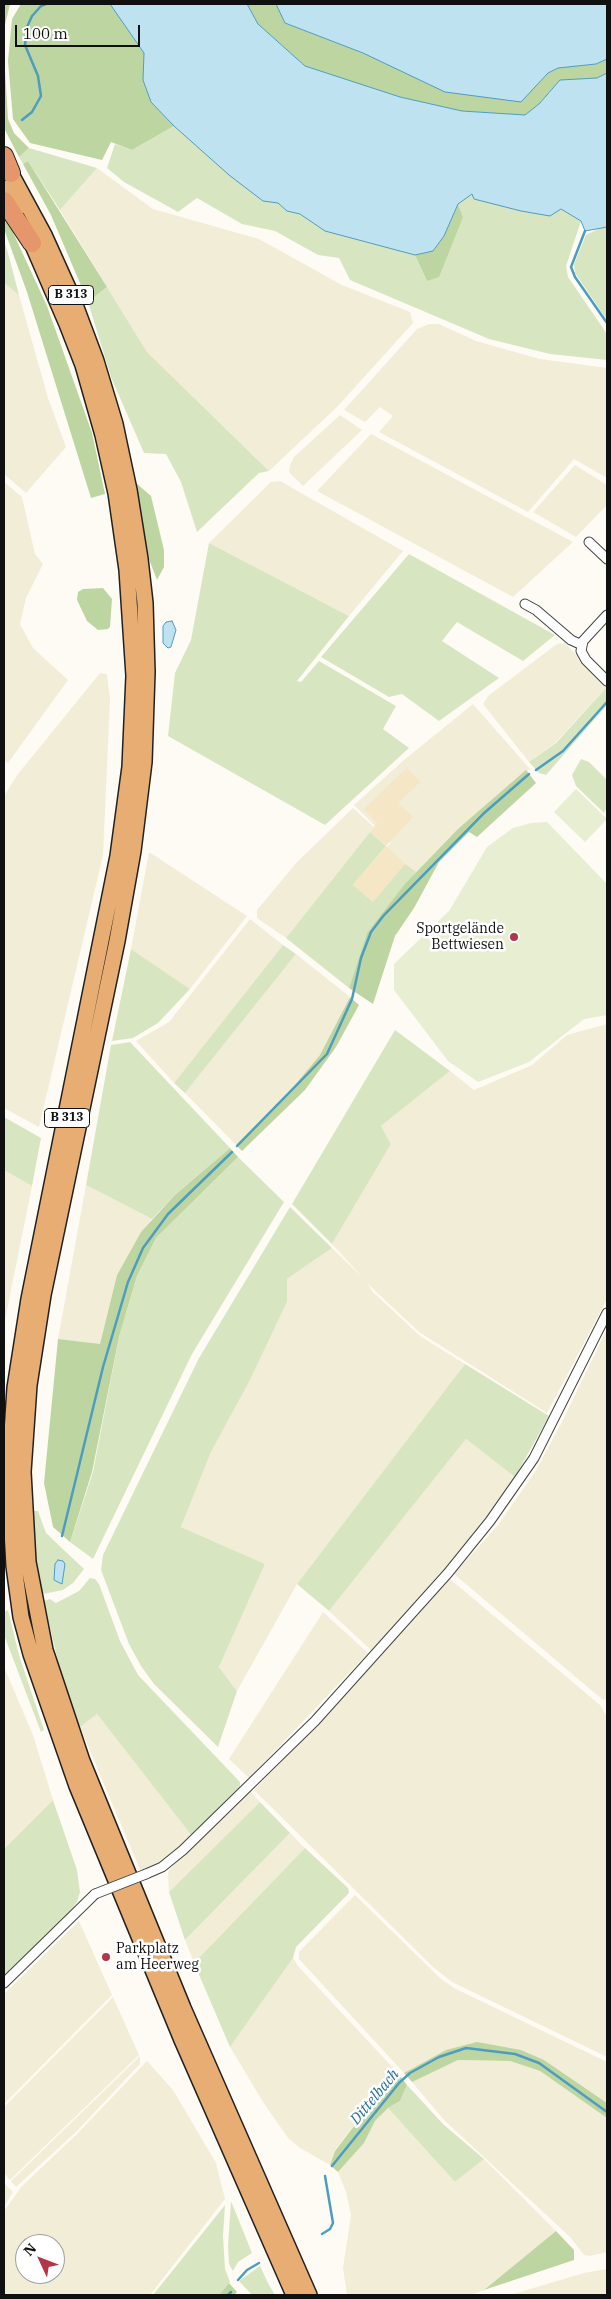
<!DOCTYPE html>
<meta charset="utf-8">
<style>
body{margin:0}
#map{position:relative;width:611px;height:2299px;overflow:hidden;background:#fefbf4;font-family:"IBM Plex Serif",serif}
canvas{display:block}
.frame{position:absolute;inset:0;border:5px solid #101010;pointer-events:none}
.north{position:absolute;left:15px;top:2234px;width:50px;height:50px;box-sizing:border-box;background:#fff;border:1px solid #9f9f9f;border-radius:50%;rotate:313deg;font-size:14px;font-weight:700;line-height:20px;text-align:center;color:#101010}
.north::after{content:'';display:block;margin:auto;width:18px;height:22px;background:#b23648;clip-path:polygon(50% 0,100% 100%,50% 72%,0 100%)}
.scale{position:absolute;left:15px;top:25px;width:125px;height:22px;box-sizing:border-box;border:2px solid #101010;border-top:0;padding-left:6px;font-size:15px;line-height:18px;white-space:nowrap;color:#101010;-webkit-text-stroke:4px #fff;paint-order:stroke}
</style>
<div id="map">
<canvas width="611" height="2299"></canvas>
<div class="frame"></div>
<div class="north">N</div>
<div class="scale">100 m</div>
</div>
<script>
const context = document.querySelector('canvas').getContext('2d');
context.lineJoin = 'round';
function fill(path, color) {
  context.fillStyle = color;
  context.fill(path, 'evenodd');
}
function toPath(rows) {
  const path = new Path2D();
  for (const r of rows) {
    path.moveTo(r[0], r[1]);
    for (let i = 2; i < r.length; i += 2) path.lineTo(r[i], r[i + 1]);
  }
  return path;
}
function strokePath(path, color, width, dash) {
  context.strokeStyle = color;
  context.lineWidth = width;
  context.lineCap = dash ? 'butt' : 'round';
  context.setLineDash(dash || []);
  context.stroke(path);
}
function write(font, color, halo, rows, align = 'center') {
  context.font = font + ' "IBM Plex Serif",serif';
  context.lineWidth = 5;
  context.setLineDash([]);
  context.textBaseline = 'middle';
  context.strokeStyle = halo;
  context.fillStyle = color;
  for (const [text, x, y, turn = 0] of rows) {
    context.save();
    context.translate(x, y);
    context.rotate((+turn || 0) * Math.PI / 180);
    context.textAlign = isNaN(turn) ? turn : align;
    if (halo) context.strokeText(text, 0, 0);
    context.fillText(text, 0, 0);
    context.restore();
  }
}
const farmland = toPath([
 [97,168,153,209,259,239,342,285,410,312,413,323,337,407,269,471,147,352,60,210],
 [4,283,19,295,48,398,66,447,26,493,4,474],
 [429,324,439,324,476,341,540,359,607,368,607,478,574,459,528,512,379,432,393,416,380,407,365,422,344,410,417,329],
 [340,415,362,430,303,486,289,472,290,465,294,457],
 [371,434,573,542,513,597,317,491],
 [575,465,607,485,607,505,576,537,533,512],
 [280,481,403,551,349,616,209,543,271,482],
 [4,482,22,497,35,554,43,564,26,598,20,624,33,648,68,680,8,763,4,761],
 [565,643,607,687,555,743,529,762,483,704,488,696,557,644],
 [100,673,107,674,110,699,103,855,39,1127,4,1108,4,796,18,774],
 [473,704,530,769,482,812,382,914,353,888,391,842,354,805,404,760],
 [353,808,374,827,286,938,257,918,257,910,298,861],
 [149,852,247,916,190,989,131,949],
 [250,919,283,945,174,1083,136,1041,169,1022],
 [296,954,350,997,320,1055,294,1086,236,1145,185,1093],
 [607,1024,607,1299,547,1413,419,1332,373,1289,332,1244,391,1144,381,1126,450,1071,474,1090,532,1065,567,1035],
 [4,1170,32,1186,4,1325],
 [86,1185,152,1219,141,1232,117,1275,100,1345,58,1339],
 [332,1248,367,1282,372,1291,420,1336,465,1364,297,1584,237,1691,219,1667,265,1564,181,1527,211,1452,249,1382,287,1302,287,1279],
 [607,1329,607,1699,603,1700,454,1574,498,1525,535,1472,561,1424],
 [466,1439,515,1477,487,1520,372,1651,329,1611],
 [450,1579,600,1705,607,1717,607,2057,452,1982,433,1967,254,1790,325,1717],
 [323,1612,368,1653,249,1778,229,1759],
 [4,1667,33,1735,53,1800,4,1849],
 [97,1714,192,1836,169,1858,141,1872,80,1727],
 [250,1791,260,1802,169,1892,168,1871],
 [290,1833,305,1848,194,1963,185,1940],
 [355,1895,440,1978,454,1988,607,2062,607,2103,544,2060,521,2050,446,2050,404,2073,299,1959,299,1952],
 [79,1921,112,1995,4,2104,4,1994],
 [293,1958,298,1966,396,2071,335,2150,330,2165,300,2148,288,2138,263,2102,230,2047],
 [113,1997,139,2055,10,2180,4,2173,4,2107],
 [140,2056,140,2064,76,2132,16,2187,11,2181],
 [458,2060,510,2061,540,2071,607,2118,607,2252,590,2256,584,2255,570,2237,445,2121,412,2082],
 [147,2061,173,2090,216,2163,225,2199,150,2295,4,2295,4,2211,22,2186,76,2135],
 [25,2244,55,2244,55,2274,25,2274],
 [388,2108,455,2182,484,2159,556,2231,484,2290,471,2295,347,2295,343,2268,351,2215,346,2192,338,2172,364,2143,375,2121],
 [4,2183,13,2192,4,2207],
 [607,2269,607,2290,605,2295,510,2295,584,2273]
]);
const green = toPath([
 [174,126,263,201,278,203,287,211,300,214,325,231,415,255,427,281,463,217,458,204,472,193,474,199,488,202,561,209,581,221,566,266,568,277,607,334,607,360,550,354,489,339,350,280,339,258,318,255,275,231,242,224,197,198,178,212,124,182,107,168,115,144,132,150],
 [29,148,97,168,60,210,28,161,23,164,19,157],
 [604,226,607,227,607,320,575,273,574,264,586,235],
 [4,240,8,253,19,295,4,283],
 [107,287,147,352,269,471,259,473,197,532,181,482,166,454,144,453,111,377,88,302],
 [209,543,349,616,297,681,301,682,319,661,396,706,383,729,409,748,325,825,168,736,175,673,191,640],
 [409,554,555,635,523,661,457,622,442,641,499,678,439,721,402,694,389,697,321,657],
 [607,687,607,705,546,775,539,773,529,762,556,743],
 [581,759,589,762,607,780,607,807,604,813,576,786,572,775],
 [370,832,386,846,353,885,373,902,405,864,416,872,367,933,349,988,286,938],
 [283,945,296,954,185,1093,174,1083],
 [131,949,190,989,158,1023,133,1038,112,1041],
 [395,1030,450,1071,381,1126,391,1144,332,1244,292,1204],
 [130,1042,230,1148,175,1195,152,1219,86,1185,111,1045],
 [4,1117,41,1138,32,1186,4,1170],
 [238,1157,284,1202,192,1354,93,1559,70,1542,93,1472,119,1337,137,1276,156,1238],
 [290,1207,332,1248,287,1279,287,1302,249,1382,211,1452,181,1527,265,1564,219,1667,237,1691,218,1747,154,1684,141,1666,129,1644,101,1570,103,1555,199,1358],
 [465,1364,549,1416,515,1477,466,1439,329,1611,297,1584],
 [31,1511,38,1511,46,1533,84,1569,73,1583,63,1590,43,1594,41,1585,38,1585],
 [90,1578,95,1579,99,1584,120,1641,138,1675,240,1782,240,1788,192,1836,97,1714,80,1727,59,1666,44,1601,50,1599,56,1603,79,1591],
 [8,1610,19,1655,44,1730,41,1732,4,1635,4,1612],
 [53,1800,77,1870,80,1892,77,1902,61,1923,4,1979,4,1849],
 [260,1802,290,1833,185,1940,169,1892],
 [305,1848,348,1888,349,1893,296,1947,293,1958,230,2047,194,1963],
 [407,2085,443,2124,484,2159,455,2182,388,2108,400,2101],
 [231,2201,252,2253,238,2262,233,2271,229,2264,228,2246],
 [225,2205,223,2236,225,2269,230,2282,219,2295,153,2295],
 [260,2266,269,2285,275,2295,252,2295,239,2281]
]);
const forest = toPath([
 [4,4,10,4,4,29,4,54],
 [21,4,110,4,144,53,143,80,151,102,174,126,132,150,111,142,102,160,30,143,13,119,8,61,12,19],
 [247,4,276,4,285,23,363,53,521,101,548,73,558,68,596,64,607,59,607,73,597,78,560,80,539,104,525,115,462,111,400,97,305,66,258,24],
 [4,54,8,119,14,133,29,148,19,157,4,128],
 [28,161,107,287,88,302,51,215,23,164],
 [458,204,463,217,439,277,427,281,415,255,433,251,444,236],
 [4,213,47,306,92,433,105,494,91,498,27,292,4,229],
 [135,482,151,496,164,550,164,567,157,580,149,559],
 [103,588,112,599,110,627,108,629,98,630,87,621,77,600,78,592,83,589],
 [526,770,536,783,477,837,469,832,439,862,414,908,395,936,373,1004,349,988,367,933,405,884,458,829],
 [350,997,359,1005,336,1047,305,1090,242,1151,236,1145,294,1086,320,1055],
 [230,1148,238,1157,156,1238,137,1276,119,1337,92,1472,70,1542,53,1527,44,1483,58,1339,100,1344,117,1275,141,1232,175,1195],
 [477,2042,521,2050,544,2060,607,2103,607,2118,540,2071,510,2061,458,2060,412,2082,404,2073,446,2050],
 [396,2071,407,2085,400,2101,388,2108,375,2121,364,2143,338,2172,330,2165,335,2151],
 [556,2231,574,2250,574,2260,484,2290],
 [229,2283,237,2292,234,2295,219,2295]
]);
const sand = toPath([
 [407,768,420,782,398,803,413,817,386,846,405,864,373,902,353,885,386,846,370,832,377,823,364,809]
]);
const pitch = toPath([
 [576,789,607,819,585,842,554,812],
 [547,822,607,884,607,1015,584,1019,529,1062,478,1082,448,1061,394,990,394,964,449,911,487,847,513,828,531,823]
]);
const water = toPath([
 [110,4,247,4,258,24,305,66,400,97,462,111,525,115,539,104,560,80,597,78,607,73,607,227,585,231,581,221,561,209,550,216,521,211,474,199,472,194,458,204,444,236,433,251,415,255,325,231,300,214,287,211,278,203,263,201,229,175,174,126,151,102,143,80,144,53,110,4],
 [276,4,607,4,607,59,596,64,558,68,548,73,521,102,445,92,363,53,285,23,276,4],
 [172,621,176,630,171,647,168,648,163,643,163,626,166,622,172,621],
 [58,1560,63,1561,65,1564,62,1584,54,1580,55,1564,58,1560]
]);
const stream = toPath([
 [22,120,32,112,41,96,38,76,25,45,27,27,32,16,41,6,46,4],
 [585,231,571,267,575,277,607,323],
 [536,770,563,751,607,702],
 [237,1146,327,1054,352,999,361,958,371,932,384,915,483,814,529,774],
 [62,1536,103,1367,128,1282,143,1248,168,1214,232,1152],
 [332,2166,399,2083,410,2073,439,2057,466,2048,515,2054,539,2063,607,2112],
 [322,2234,330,2229,333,2223,325,2176],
 [238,2280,247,2270,259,2263],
 [228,2295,231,2292]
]);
const minor = toPath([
 [589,542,607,559],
 [525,604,536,610,571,640,582,645],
 [607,615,583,641,581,651,586,660,607,681],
 [146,1874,162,1867,183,1850,315,1721,448,1573,490,1521,534,1458,607,1313],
 [4,1983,95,1894]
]);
const trunk = toPath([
 [5,163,44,235,72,297,96,361,115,424,129,490,140,559,145,603,147,672,144,762,133,851,117,941,43,1295,29,1385,23,1472,28,1562,45,1650,82,1761,183,2008,309,2295],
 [4,188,16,211],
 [28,234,67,324,83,365,103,435,116,493,127,570,134,676,130,767,118,856,29,1299,15,1388,9,1477,14,1566,21,1617,31,1654,77,1786,182,2040,294,2295]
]);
const motorway = toPath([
 [4,156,11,173],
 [4,201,32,243]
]);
const minorBridge = toPath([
 [95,1894,146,1874]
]);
const markers = [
 [514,937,5,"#b23648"],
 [106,1957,5,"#b23648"]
];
const shields = [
 [71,295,45],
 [67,1118,45]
];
const shieldNames = [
 ["B 313",71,295],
 ["B 313",67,1118]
];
const poiNames = [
 ["Sportgelände",504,929],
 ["Bettwiesen",504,945],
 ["Parkplatz",116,1949,"left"],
 ["am Heerweg",116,1965,"left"]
];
const waterNames = [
 ["Dittelbach",375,2097,-50]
];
fill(farmland, '#f2edd6');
fill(green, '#d7e6c0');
fill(forest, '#bdd5a1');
fill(sand, '#f5e6c5');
fill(pitch, '#e7eed1');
fill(water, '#bee2f0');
strokePath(water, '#4c9dc0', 1);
strokePath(stream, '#4c9dc0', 2.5);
strokePath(minor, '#434343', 11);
strokePath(trunk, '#212121', 18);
strokePath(motorway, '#212121', 20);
strokePath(minor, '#fff', 9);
strokePath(trunk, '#e8ad72', 15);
strokePath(motorway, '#e5976b', 18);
strokePath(minorBridge, '#434343', 11, []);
strokePath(minorBridge, '#fff', 9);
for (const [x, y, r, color] of markers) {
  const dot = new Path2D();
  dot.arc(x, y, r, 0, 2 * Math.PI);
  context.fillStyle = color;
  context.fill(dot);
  strokePath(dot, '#fff', 2);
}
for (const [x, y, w] of shields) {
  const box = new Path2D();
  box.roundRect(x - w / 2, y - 9.5, w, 19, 4);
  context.fillStyle = '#fff';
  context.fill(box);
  strokePath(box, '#101010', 1);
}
write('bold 12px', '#101010', null, shieldNames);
write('14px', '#101010', '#fff', poiNames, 'right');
write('italic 15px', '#257096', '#fff', waterNames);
</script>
